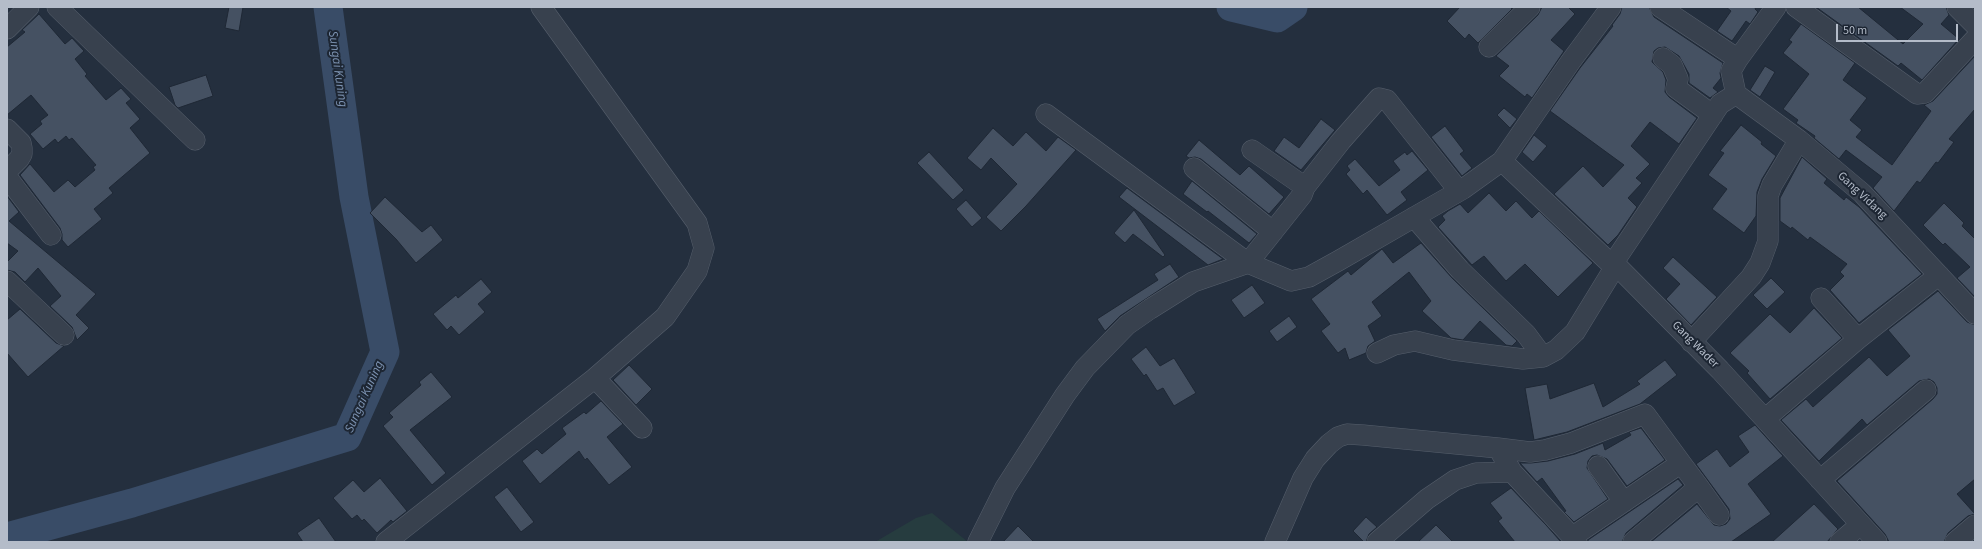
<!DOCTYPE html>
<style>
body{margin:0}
#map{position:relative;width:1982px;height:549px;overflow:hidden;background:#242f3e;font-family:"Source Sans 3",sans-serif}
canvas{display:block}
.frame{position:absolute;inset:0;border:8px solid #b4bcc9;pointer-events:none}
.scale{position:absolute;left:1836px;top:24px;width:122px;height:18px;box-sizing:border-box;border:2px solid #b4bcc9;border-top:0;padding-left:5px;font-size:12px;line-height:14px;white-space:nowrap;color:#b4bcc9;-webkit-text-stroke:3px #1d2633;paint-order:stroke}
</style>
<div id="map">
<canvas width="1982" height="549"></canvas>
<div class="frame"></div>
<div class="scale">50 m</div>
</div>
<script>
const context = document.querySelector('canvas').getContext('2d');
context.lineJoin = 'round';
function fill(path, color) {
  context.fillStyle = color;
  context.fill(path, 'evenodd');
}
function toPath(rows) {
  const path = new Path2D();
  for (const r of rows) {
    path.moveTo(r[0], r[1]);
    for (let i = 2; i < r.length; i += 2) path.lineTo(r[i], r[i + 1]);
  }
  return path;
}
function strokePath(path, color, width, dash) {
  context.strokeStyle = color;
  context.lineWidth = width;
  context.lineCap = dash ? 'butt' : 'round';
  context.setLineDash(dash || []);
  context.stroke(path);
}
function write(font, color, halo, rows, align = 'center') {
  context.font = font + ' "Source Sans 3",sans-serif';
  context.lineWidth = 4;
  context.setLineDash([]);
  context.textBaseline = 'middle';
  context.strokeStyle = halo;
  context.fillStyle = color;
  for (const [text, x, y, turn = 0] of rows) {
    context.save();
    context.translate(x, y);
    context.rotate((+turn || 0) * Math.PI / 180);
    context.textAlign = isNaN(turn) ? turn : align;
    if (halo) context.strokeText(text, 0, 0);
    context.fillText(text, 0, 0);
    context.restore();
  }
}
const green = toPath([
 [932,513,968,542,875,542,916,518]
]);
const river = toPath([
 [1231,7,1277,18,1293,7],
 [7,537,132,503,347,437,385,352,354,197,328,7]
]);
const building = toPath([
 [229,7,243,7,239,31,225,28,229,7],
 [1460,7,1510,7,1512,9,1478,43,1469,34,1465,39,1447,21,1460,7],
 [1542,7,1568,7,1575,14,1551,40,1564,51,1532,98,1527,94,1525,97,1499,76,1509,66,1496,56,1538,15,1542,7],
 [1622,7,1649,7,1654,17,1723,63,1720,73,1721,78,1713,88,1718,92,1710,98,1689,83,1689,74,1679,56,1665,47,1658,48,1654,51,1652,62,1663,72,1666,80,1665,92,1669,97,1697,118,1679,144,1650,122,1631,146,1650,164,1636,178,1642,183,1628,198,1637,207,1618,235,1608,245,1554,194,1583,166,1603,187,1624,165,1550,111,1580,68,1613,26,1612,25,1620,14,1622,7],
 [1726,7,1756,7,1755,9,1758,12,1750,24,1746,21,1732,41,1717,31,1731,11,1726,7],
 [1816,7,1858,7,1903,44,1923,24,1900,7,1946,7,1949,15,1941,24,1959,39,1922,80,1901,63,1898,66,1816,7],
 [39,14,65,44,72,38,84,51,75,59,87,74,85,76,106,100,121,88,131,99,126,103,140,119,130,128,150,153,109,188,113,193,94,209,102,219,68,247,62,240,62,234,60,228,20,175,30,164,54,192,68,180,75,187,95,170,93,167,96,165,72,138,69,140,66,136,58,143,55,139,43,149,30,134,42,124,40,121,48,115,31,95,7,115,7,47,25,32,22,30,39,14],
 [1801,24,1855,63,1843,80,1867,98,1850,120,1862,130,1856,137,1892,165,1931,111,1924,105,1933,101,1975,56,1975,109,1949,139,1954,142,1938,163,1936,162,1920,183,1917,181,1894,211,1873,188,1882,177,1846,150,1839,159,1814,138,1815,136,1796,123,1798,120,1783,109,1809,74,1783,53,1792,42,1789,40,1801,24],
 [1765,66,1775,72,1760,97,1750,90,1765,66],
 [206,75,213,96,178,108,175,105,169,87,206,75],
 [1504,108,1517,119,1510,128,1497,115,1504,108],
 [1321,119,1335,130,1301,170,1274,151,1284,137,1299,148,1321,119],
 [1741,125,1762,142,1761,144,1776,156,1762,179,1757,192,1756,216,1744,233,1712,209,1727,189,1708,175,1724,153,1720,151,1741,125],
 [1445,126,1464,151,1460,154,1472,168,1462,176,1431,137,1445,126],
 [993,128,1013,146,1026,132,1046,151,1058,137,1076,150,1026,206,1001,231,986,217,1017,184,991,158,981,170,967,158,993,128],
 [1534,135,1547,146,1533,162,1522,152,1534,135],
 [1199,140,1240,175,1249,166,1284,197,1269,214,1201,159,1195,157,1189,158,1186,156,1199,140],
 [1412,151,1428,170,1401,192,1407,200,1387,215,1367,190,1363,194,1346,174,1350,170,1347,166,1355,159,1379,186,1400,170,1393,161,1405,152,1407,155,1412,151],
 [929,152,964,190,953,200,917,163,929,152],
 [1802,157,1827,179,1824,183,1844,200,1846,197,1859,207,1922,274,1859,323,1830,290,1844,276,1840,272,1847,264,1810,237,1808,240,1792,227,1791,229,1780,221,1780,198,1802,157],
 [1192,181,1257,234,1249,243,1208,211,1207,212,1183,194,1192,181],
 [1127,188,1223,259,1208,265,1119,197,1127,188],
 [1489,193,1506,211,1516,201,1532,218,1539,211,1593,263,1558,297,1525,264,1506,281,1484,256,1472,265,1438,227,1445,220,1442,216,1448,211,1460,204,1468,213,1489,193],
 [7,196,19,212,9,221,96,294,76,315,89,328,77,340,72,327,50,306,61,296,38,268,25,282,15,272,7,270,7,262,18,251,7,243,7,196],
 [385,197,422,232,431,225,443,240,416,263,396,239,370,213,385,197],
 [966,200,982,218,972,227,956,209,966,200],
 [1944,203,1964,223,1962,226,1975,239,1975,297,1957,278,1970,267,1945,243,1943,245,1923,225,1944,203],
 [1134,210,1165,255,1163,257,1133,234,1125,243,1114,233,1134,210],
 [1421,243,1452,278,1517,341,1512,346,1506,345,1480,321,1463,340,1451,338,1422,311,1431,301,1409,272,1372,302,1382,316,1368,326,1375,341,1368,346,1366,353,1349,360,1345,348,1338,353,1321,331,1330,324,1311,299,1348,271,1351,275,1382,249,1393,263,1421,243],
 [1673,257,1717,297,1691,325,1666,299,1680,284,1663,268,1673,257],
 [1170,264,1179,277,1120,316,1105,331,1097,319,1158,280,1154,274,1170,264],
 [1771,278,1785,292,1767,309,1753,295,1771,278],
 [481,279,492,292,478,304,485,312,459,335,451,326,447,330,433,314,456,295,458,298,481,279],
 [1252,285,1265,303,1244,318,1231,300,1252,285],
 [1938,291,1967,322,1975,325,1975,479,1957,494,1975,514,1968,516,1948,533,1944,542,1889,542,1885,534,1837,481,1933,399,1937,394,1937,388,1934,382,1929,379,1919,381,1867,425,1862,419,1819,461,1781,420,1806,399,1813,407,1869,357,1887,376,1910,356,1888,330,1938,291],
 [1814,308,1842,338,1770,399,1747,373,1749,371,1730,353,1770,314,1790,333,1814,308],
 [20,309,56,343,64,346,28,377,7,353,7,320,20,309],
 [1289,316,1297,327,1277,342,1269,331,1289,316],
 [1146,347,1160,366,1174,358,1196,393,1174,406,1163,388,1157,391,1146,374,1144,376,1131,359,1146,347],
 [1665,360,1677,375,1640,404,1567,432,1534,440,1525,388,1547,384,1550,399,1594,383,1603,407,1640,384,1637,381,1665,360],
 [629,365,652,389,636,405,613,380,629,365],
 [431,372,452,397,410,430,446,473,432,485,383,426,393,417,389,413,421,385,419,382,431,372],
 [601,401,623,424,607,437,632,467,609,485,587,458,585,460,579,451,540,484,522,461,537,449,542,454,566,434,562,428,584,412,586,414,601,401],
 [1755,425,1783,456,1748,484,1771,514,1731,542,1651,542,1697,504,1714,525,1720,526,1726,524,1730,519,1729,509,1696,464,1717,449,1730,467,1749,452,1738,436,1755,425],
 [1641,428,1665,460,1627,486,1607,459,1597,455,1592,456,1588,461,1587,468,1608,499,1574,522,1564,512,1566,511,1542,478,1537,482,1520,463,1531,463,1548,461,1575,454,1603,443,1605,450,1631,435,1629,432,1641,428],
 [380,478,407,511,393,522,391,520,377,533,364,519,362,521,357,515,352,519,333,498,353,480,364,492,380,478],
 [1678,479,1683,485,1626,533,1622,542,1588,542,1588,540,1678,479],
 [507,487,534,522,521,532,494,497,507,487],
 [1511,488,1546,525,1561,542,1515,542,1498,521,1502,518,1490,503,1511,488],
 [1814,504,1838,529,1827,542,1772,542,1814,504],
 [1366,517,1377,527,1369,534,1366,542,1364,542,1353,531,1366,517],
 [319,518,336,542,303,542,297,533,319,518],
 [1436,525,1453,542,1418,542,1436,525],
 [1018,526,1034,542,1003,542,1018,526]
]);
const minor = toPath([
 [57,7,195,140],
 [1660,7,1738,59],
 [1796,7,1917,94,1925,93,1975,39],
 [1957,7,1975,25],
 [7,29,29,7],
 [1489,47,1530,7],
 [1663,58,1672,65,1678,79,1676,88,1713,115],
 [1736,94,1799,140,1862,193,1975,314],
 [1736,94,1731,71,1738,59,1776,7],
 [1046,114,1248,263,1291,281,1309,277,1338,261,1463,189,1502,161,1571,61,1611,7],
 [7,129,21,143,22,148,22,154,19,159,7,171],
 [1502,161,1612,265,1616,265,1720,370,1877,542],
 [1194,168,1273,232],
 [7,177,51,235],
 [1305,187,1341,141,1379,98,1387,100,1459,191],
 [1414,217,1460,270,1526,334,1543,357],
 [1612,265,1720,104,1736,94],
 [7,281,64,335],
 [1821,298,1858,339],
 [1691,342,1751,277,1760,263,1768,241,1768,196,1772,185,1799,140],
 [1377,353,1394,345,1415,341,1453,350,1523,359,1543,357,1556,350,1575,332,1616,265],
 [595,378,642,428],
 [1765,419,1858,339,1939,275],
 [1498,448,1530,452,1545,450,1571,443,1645,414,1681,463,1572,537],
 [1598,466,1624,502],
 [1820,480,1926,390],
 [1699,487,1719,515],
 [386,542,595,378,665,317,697,271,704,248,697,223,541,7],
 [978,542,1005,488,1065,395,1085,368,1127,325,1150,309,1193,282,1248,263,1302,195,1305,187,1252,150],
 [1275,542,1303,478,1315,459,1329,444,1338,437,1347,434,1363,435,1498,448,1512,472],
 [1377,542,1427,499,1455,480,1476,473,1512,472,1577,542],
 [1633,542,1699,487,1681,463],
 [1840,542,1860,525],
 [1955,542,1975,525]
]);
const streetNames = [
 ["Gang Vidang",1862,196,43],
 ["Gang Wader",1695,345,45]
];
const waterNames = [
 ["Sungai Kuning",337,69,82],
 ["Sungai Kuning",365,397,-66]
];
fill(green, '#263c3f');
strokePath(river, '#394c67', 29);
fill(building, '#455162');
strokePath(building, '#1f2835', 1);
strokePath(minor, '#565f6c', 21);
strokePath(minor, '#38414e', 20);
write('12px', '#b4bcc9', '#1d2633', streetNames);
write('italic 13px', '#7c92b1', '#1d2633', waterNames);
</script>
